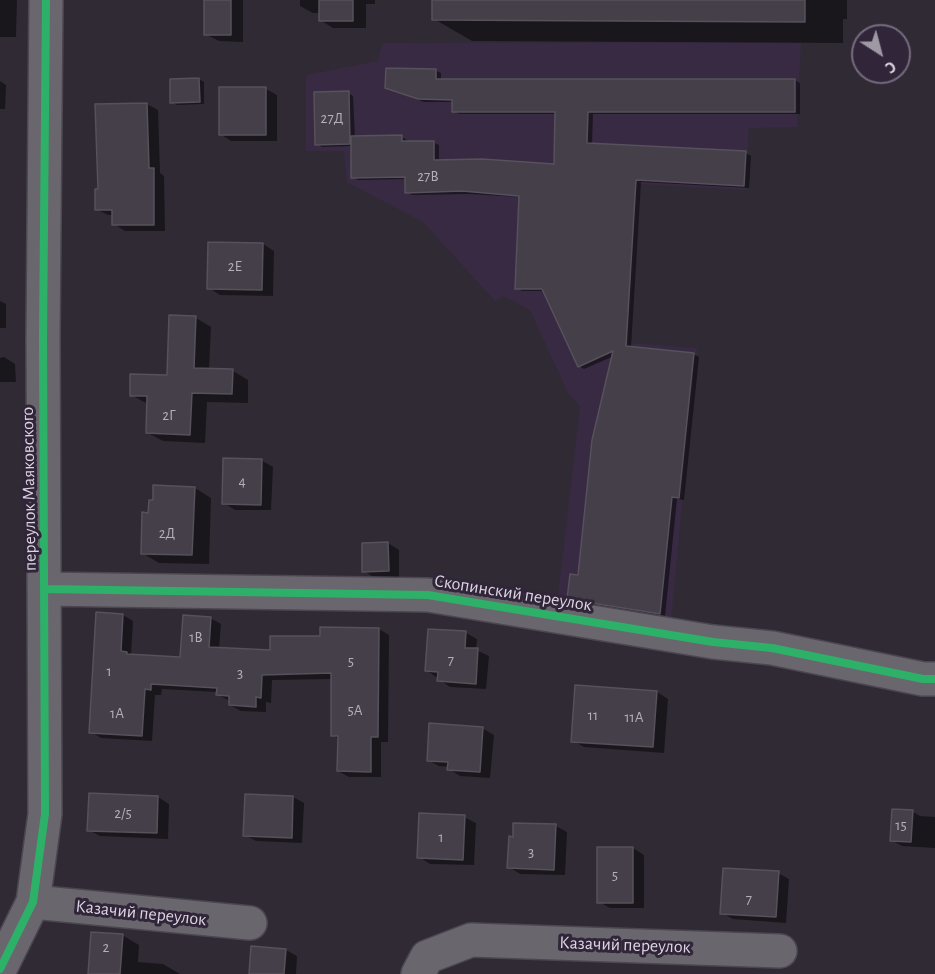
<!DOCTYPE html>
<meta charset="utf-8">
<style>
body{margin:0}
#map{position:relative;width:935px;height:974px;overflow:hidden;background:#302a35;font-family:"Alegreya Sans",sans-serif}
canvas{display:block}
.north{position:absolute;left:851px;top:24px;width:60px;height:60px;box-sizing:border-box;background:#31253a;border:2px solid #756b7d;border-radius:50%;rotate:144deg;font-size:16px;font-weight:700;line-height:24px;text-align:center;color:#dbd4e1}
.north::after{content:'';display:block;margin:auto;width:21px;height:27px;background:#9f98a5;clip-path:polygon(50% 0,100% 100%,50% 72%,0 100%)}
</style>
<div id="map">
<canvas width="935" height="974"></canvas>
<div class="north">С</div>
</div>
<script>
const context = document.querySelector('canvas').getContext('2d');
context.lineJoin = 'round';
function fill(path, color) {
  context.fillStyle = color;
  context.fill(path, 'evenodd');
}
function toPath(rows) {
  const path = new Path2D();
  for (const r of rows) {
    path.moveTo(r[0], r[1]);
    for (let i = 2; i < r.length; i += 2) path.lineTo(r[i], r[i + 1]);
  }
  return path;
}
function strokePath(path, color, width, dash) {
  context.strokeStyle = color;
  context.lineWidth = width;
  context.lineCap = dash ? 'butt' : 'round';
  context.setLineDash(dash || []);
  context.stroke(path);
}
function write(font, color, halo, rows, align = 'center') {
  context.font = font + ' "Alegreya Sans",sans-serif';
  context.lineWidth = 6;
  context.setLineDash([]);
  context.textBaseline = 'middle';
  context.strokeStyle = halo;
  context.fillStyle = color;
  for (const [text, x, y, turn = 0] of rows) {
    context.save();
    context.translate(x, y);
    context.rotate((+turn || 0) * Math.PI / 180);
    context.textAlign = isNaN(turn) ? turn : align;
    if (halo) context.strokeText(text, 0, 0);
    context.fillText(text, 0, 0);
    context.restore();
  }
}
const built = toPath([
 [801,42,797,127,749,128,746,190,640,184,629,343,697,348,671,620,557,605,580,407,568,393,530,310,503,296,495,301,423,222,347,182,344,151,306,151,306,75,378,61,382,43]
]);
const shadow = toPath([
 [0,0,17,0,16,37,0,37],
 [206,0,243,0,243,42,219,41,205,34],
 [300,0,375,0,375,4,366,4,366,28,333,28,320,20,320,13,313,13,300,6],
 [434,0,847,0,847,19,843,19,843,43,472,41,434,19],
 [435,70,441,73,441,81,795,80,800,83,800,114,593,114,592,145,746,153,751,156,749,188,641,182,631,348,693,354,699,357,684,500,677,499,665,616,574,601,569,598,579,576,614,356,584,369,579,366,545,291,522,291,517,288,520,197,469,194,412,195,407,192,406,179,358,180,353,177,352,146,322,147,317,144,348,93,353,96,355,138,402,137,407,140,407,142,433,142,439,145,439,162,555,165,557,114,459,114,453,111,453,102,424,102,392,90],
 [199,79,204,82,204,104,177,105,172,102],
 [0,81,6,85,5,109,0,109],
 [266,89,277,95,277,141,231,141,220,134],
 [147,104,158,110,160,173,164,176,165,231,125,231,114,224,114,215,108,215,96,209,100,191],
 [263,244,274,251,273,296,220,295,209,288],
 [0,301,6,304,6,328,0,328],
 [196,318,211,327,209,370,233,371,248,380,248,403,207,402,205,443,163,441,148,433,148,404,131,395,168,376],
 [4,357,15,364,16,382,0,382,0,358],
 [261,460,273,467,271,510,235,510,224,503],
 [195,488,211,498,209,564,159,563,142,553,149,514],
 [388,543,399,550,399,577,375,578,364,571],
 [97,613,123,615,133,621,131,656,182,659,210,618,221,624,219,649,272,652,321,638,379,629,389,635,388,742,381,742,381,777,349,777,338,771,339,739,332,735,333,679,272,680,271,703,266,702,266,712,241,711,230,705,230,701,218,695,218,692,162,689,161,695,155,695,152,741,101,738,91,732],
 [466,633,477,639,476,650,489,656,486,689,450,687,426,670],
 [657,692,668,699,664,753,584,747,573,741],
 [482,728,494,735,490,778,460,776,449,769,449,767,439,766,428,760],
 [246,795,293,797,304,803,302,843,256,841,245,835],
 [158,797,169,804,168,839,100,836,89,830],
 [913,812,920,816,935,817,935,848,902,846,891,840],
 [464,817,476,823,474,865,430,864,419,857],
 [556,826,567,832,565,875,520,874,509,867],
 [633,848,644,855,644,908,610,908,599,902],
 [778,873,789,879,786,923,733,919,722,913],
 [122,935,139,945,138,962,163,964,180,974,90,974],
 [286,950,297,956,296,974,250,974]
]);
const building = toPath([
 [204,0,231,0,231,35,204,35,204,0],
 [319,0,353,0,353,21,319,21,319,0],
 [432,0,805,0,805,22,432,20,432,0],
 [386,68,436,69,436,79,795,79,795,112,588,112,587,143,746,151,744,186,636,180,626,346,694,353,679,498,672,497,660,614,567,599,570,574,578,575,592,440,613,351,578,367,542,289,515,289,519,196,462,191,405,193,405,177,351,178,351,136,402,135,402,141,434,141,434,160,482,159,554,164,555,112,452,112,452,100,418,99,385,88,386,68],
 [199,78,200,102,170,103,170,79,199,78],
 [219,87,266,87,266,135,219,135,219,87],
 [349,91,350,144,315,145,314,92,349,91],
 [147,103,149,168,154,168,154,225,112,225,112,210,95,210,95,189,98,189,95,104,147,103],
 [208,242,263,243,262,290,207,289,208,242],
 [169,315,196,316,194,368,233,369,232,394,192,393,190,435,146,433,147,396,130,396,130,374,167,375,169,315],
 [223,458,262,459,261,505,222,504,223,458],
 [153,485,195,487,192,555,141,554,142,512,148,513,149,500,153,500,153,485],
 [388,542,389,571,362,572,362,543,388,542],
 [96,612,123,614,121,651,127,652,127,654,180,657,183,615,211,617,209,647,270,650,270,636,320,636,320,627,379,628,378,737,371,737,371,772,337,771,338,736,331,736,331,673,262,675,261,698,256,697,256,707,229,705,229,696,216,695,217,688,151,684,151,690,145,689,142,736,89,733,96,612],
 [428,629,466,631,465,648,478,648,476,684,437,681,438,672,425,671,428,629],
 [575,685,657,691,653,747,571,742,575,685],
 [429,723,483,727,480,772,447,770,448,762,427,761,429,723],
 [89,793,158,796,157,833,87,831,89,793],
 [245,794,293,796,292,838,243,836,245,794],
 [892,809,913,810,911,842,890,841,892,809],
 [419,813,465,815,463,860,417,858,419,813],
 [513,823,556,824,554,870,507,868,509,836,513,837,513,823],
 [597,847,633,847,633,903,597,903,597,847],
 [723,868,779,871,776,917,720,914,723,868],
 [91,932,123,934,120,974,88,974,91,932],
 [251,946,286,949,284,974,249,974,251,946]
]);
const minor = toPath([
 [45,589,428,595,713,642,772,648,923,679,935,679],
 [33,902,250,923],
 [0,969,33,902,45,814,43,338,46,0],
 [418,974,427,957,471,940,780,951]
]);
const cycleway = toPath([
 [45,589,428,595,713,642,772,648,923,679,935,679],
 [0,969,33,902,45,814,43,338,46,0]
]);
const numberNames = [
 ["27Д",332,118],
 ["27В",428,176],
 ["2Е",235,266],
 ["2Г",169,415],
 ["4",242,481],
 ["2Д",167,533],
 ["1В",196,637],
 ["7",451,660],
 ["5",351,661],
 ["1",109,671],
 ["3",240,673],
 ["5А",355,710],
 ["1А",117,713],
 ["11",593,715],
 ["11А",634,717],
 ["2/5",123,813],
 ["15",901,825],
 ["1",441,837],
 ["3",531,852],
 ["5",615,875],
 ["7",749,899],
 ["2",106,947]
];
const streetNames = [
 ["переулок Маяковского",29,489,-91],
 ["Скопинский переулок",513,593,9],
 ["Казачий переулок",141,913,6],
 ["Казачий переулок",625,945,2]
];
fill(built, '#382a43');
fill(shadow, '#0007');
fill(building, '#443f48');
strokePath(building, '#56515b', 1.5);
strokePath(minor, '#4b4650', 36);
strokePath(minor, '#6a666e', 33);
strokePath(cycleway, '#2db169', 8);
write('15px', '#b5afbb', null, numberNames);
write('18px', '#dbd4e1', '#31253a', streetNames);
</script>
